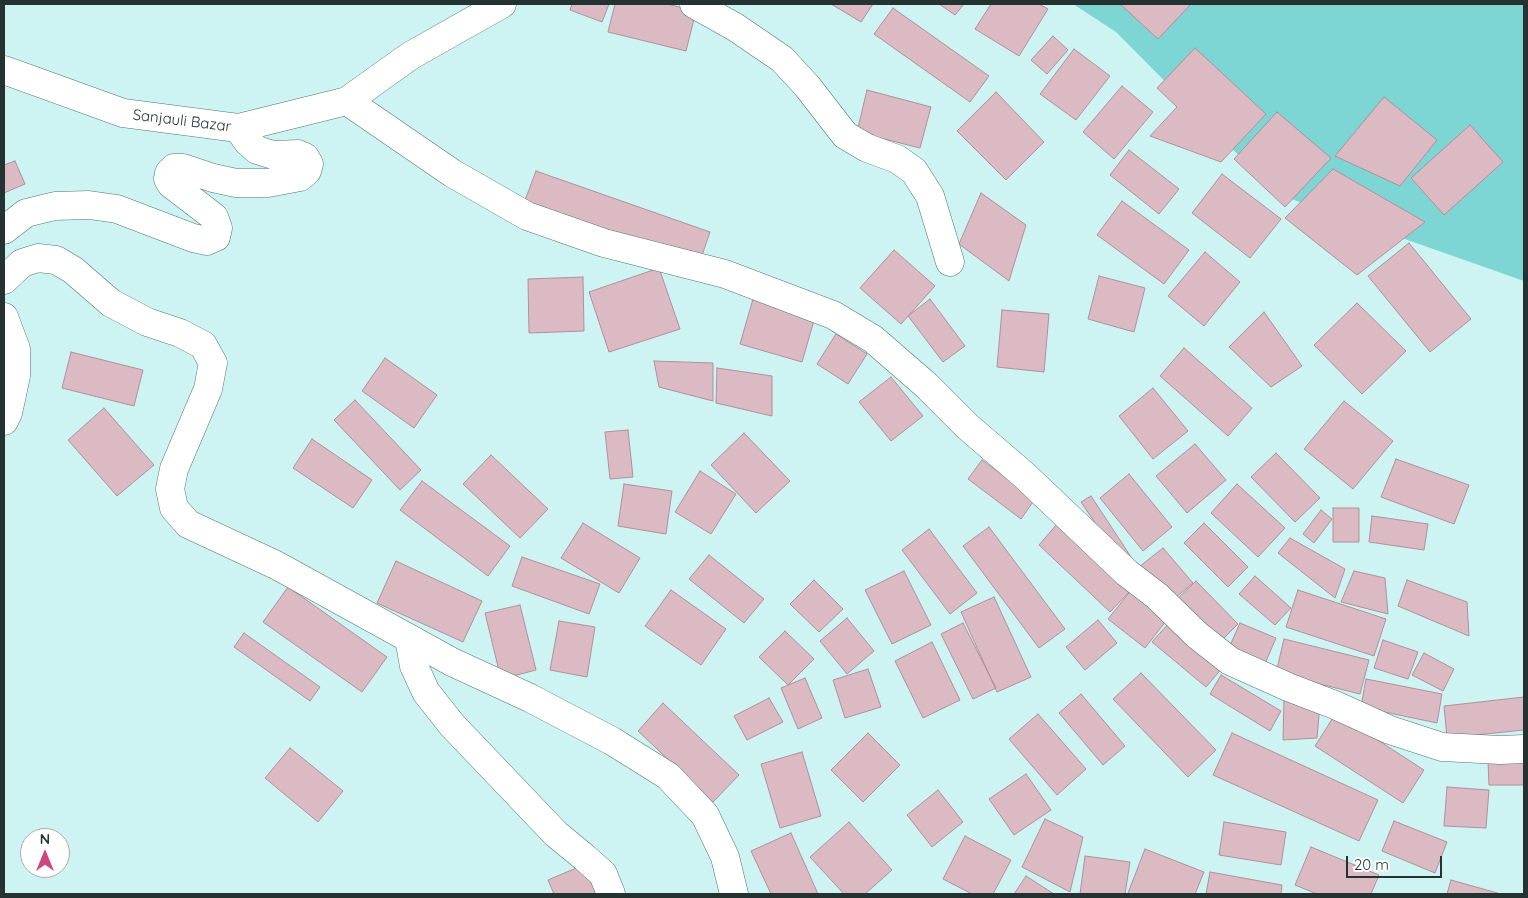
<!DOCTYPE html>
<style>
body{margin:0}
#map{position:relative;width:1528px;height:898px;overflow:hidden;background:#cdf4f2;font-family:Quicksand,sans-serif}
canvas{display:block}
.frame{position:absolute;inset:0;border:5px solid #243332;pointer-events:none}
.north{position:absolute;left:20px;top:828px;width:50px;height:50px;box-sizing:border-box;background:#fff;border:1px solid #a7adad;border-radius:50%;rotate:0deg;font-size:14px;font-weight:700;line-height:20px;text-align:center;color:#243332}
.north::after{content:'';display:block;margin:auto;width:18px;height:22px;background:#cf457d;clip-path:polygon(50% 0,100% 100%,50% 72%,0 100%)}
.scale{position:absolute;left:1346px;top:856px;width:96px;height:22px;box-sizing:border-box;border:2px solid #243332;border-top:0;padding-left:6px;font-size:15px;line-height:18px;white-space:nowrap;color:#243332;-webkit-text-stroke:4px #fff;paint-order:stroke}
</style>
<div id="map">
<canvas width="1528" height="898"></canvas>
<div class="frame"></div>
<div class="north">N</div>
<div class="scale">20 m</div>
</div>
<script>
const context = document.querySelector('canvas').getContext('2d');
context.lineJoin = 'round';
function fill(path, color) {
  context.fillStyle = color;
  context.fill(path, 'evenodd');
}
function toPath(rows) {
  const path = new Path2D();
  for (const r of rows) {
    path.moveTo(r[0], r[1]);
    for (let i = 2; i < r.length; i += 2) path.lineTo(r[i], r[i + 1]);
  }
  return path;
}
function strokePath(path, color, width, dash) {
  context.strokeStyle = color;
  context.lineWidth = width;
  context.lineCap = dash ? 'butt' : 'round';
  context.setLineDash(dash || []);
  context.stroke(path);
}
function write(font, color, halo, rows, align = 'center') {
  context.font = font + ' Quicksand,sans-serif';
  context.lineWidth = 5;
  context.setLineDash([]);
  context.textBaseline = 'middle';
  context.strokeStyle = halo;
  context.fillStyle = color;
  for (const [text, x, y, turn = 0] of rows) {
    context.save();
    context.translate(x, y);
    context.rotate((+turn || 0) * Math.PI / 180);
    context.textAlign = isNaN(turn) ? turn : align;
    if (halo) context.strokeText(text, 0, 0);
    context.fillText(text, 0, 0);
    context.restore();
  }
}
const green = toPath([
 [1073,4,1524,4,1524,281,1277,194,1116,32]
]);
const building = toPath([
 [572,4,609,4,602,22,570,10,572,4],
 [615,4,667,4,696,11,686,51,608,32,615,4],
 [831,4,873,4,861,22,831,4],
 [939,4,964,4,955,15,939,4],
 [991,4,1039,4,1048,9,1019,56,975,29,991,4],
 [1120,4,1191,4,1158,39,1120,4],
 [893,8,989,76,970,102,874,34,893,8],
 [1053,36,1068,50,1047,74,1031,60,1053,36],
 [1195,48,1266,114,1221,162,1150,136,1177,107,1157,88,1195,48],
 [1074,49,1110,76,1076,120,1040,94,1074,49],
 [1122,86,1153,112,1114,159,1083,132,1122,86],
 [867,90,931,107,920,148,857,132,867,90],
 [996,92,1044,142,1006,180,957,131,996,92],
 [1384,97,1437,140,1400,186,1335,156,1384,97],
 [1277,112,1331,158,1285,207,1234,159,1277,112],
 [1470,125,1503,162,1444,215,1411,178,1470,125],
 [1129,150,1179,189,1159,214,1110,175,1129,150],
 [15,161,25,184,4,193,4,165,15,161],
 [1333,169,1425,222,1357,275,1285,218,1333,169],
 [536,171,710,232,699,264,524,203,536,171],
 [1222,174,1281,219,1250,258,1192,213,1222,174],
 [981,193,1026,225,1009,281,959,244,981,193],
 [1122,201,1189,250,1164,284,1097,235,1122,201],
 [1409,243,1471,319,1430,352,1368,276,1409,243],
 [894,250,935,286,901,324,860,288,894,250],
 [1205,252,1240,282,1204,326,1168,296,1205,252],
 [659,268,680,329,609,352,589,292,659,268],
 [1099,276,1145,288,1134,332,1088,319,1099,276],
 [583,277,584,331,529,333,528,279,583,277],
 [753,299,815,317,802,362,740,344,753,299],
 [930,299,965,346,943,362,908,316,930,299],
 [1357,303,1406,351,1362,394,1314,345,1357,303],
 [1002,310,1049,314,1044,372,997,367,1002,310],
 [1264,312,1302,366,1271,387,1229,347,1264,312],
 [836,334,867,354,848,384,817,364,836,334],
 [1184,348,1252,408,1228,436,1160,376,1184,348],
 [71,352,143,370,134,406,62,388,71,352],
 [385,358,437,395,414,428,362,391,385,358],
 [654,361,713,363,713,401,659,387,654,361],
 [717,368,772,376,772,416,716,403,717,368],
 [891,377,923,416,891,441,859,402,891,377],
 [1153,388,1188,431,1153,459,1119,416,1153,388],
 [355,400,421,470,400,490,334,420,355,400],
 [1344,401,1393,441,1353,489,1304,449,1344,401],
 [104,408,154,465,117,496,68,440,104,408],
 [628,430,633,477,610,479,605,432,628,430],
 [744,433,790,481,756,513,711,465,744,433],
 [312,439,372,480,353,508,293,468,312,439],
 [1195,444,1226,480,1187,513,1156,476,1195,444],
 [1276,453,1320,498,1295,522,1251,477,1276,453],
 [491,455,548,509,520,538,463,484,491,455],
 [1396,459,1469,485,1454,524,1381,497,1396,459],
 [982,460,1035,499,1021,519,968,479,982,460],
 [700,471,736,494,711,534,675,512,700,471],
 [1129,474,1172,527,1143,551,1100,498,1129,474],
 [422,481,510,546,488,576,400,510,422,481],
 [624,484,672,491,666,534,618,526,624,484],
 [1237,484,1285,528,1258,557,1211,513,1237,484],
 [1091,496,1135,563,1126,569,1081,502,1091,496],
 [1333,508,1359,508,1359,542,1333,542,1333,508],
 [1321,510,1332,519,1314,543,1303,534,1321,510],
 [1372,516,1428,524,1424,550,1369,542,1372,516],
 [583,523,640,558,619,593,561,558,583,523],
 [1204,523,1248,567,1228,587,1184,543,1204,523],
 [1057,524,1129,592,1110,612,1039,545,1057,524],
 [989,527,1065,629,1039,648,963,546,989,527],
 [929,529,977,593,950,614,902,550,929,529],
 [1290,538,1345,569,1335,598,1278,553,1290,538],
 [1163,548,1193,583,1169,603,1139,567,1163,548],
 [709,555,764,599,744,623,689,579,709,555],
 [522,557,600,584,589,614,512,586,522,557],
 [396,561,482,601,463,642,377,603,396,561],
 [904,571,931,625,892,644,865,590,904,571],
 [1354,571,1385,578,1388,614,1341,602,1354,571],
 [1255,576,1291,608,1275,625,1239,594,1255,576],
 [814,580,843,609,819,632,790,604,814,580],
 [1407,580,1467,602,1469,636,1398,606,1407,580],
 [1196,581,1238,624,1216,646,1174,602,1196,581],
 [1137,583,1173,612,1145,648,1108,619,1137,583],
 [288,587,387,657,362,692,263,622,288,587],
 [671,590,726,629,701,665,645,626,671,590],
 [1298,590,1386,619,1374,656,1286,627,1298,590],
 [994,597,1031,677,997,692,961,612,994,597],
 [520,605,536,670,501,679,485,613,520,605],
 [847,618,874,651,847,674,820,641,847,618],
 [1098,620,1117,643,1085,670,1066,647,1098,620],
 [559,621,595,627,587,677,550,670,559,621],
 [963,623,996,688,973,699,941,634,963,623],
 [1169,623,1223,667,1206,687,1152,642,1169,623],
 [1240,623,1276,638,1264,666,1228,650,1240,623],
 [785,631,814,659,788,685,759,657,785,631],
 [244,633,320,687,310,701,234,647,244,633],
 [1284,639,1369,660,1360,694,1276,673,1284,639],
 [1383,640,1418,652,1408,679,1374,668,1383,640],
 [932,642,960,700,923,718,895,661,932,642],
 [1424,653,1454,669,1443,691,1412,675,1424,653],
 [868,669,881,707,845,718,833,680,868,669],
 [1141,673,1216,750,1188,777,1113,699,1141,673],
 [1221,675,1281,711,1270,731,1210,694,1221,675],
 [805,678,822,718,798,729,781,688,805,678],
 [1366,679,1442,694,1437,723,1361,707,1366,679],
 [1081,694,1125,746,1103,765,1059,713,1081,694],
 [1524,697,1524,730,1447,738,1444,706,1524,697],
 [769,698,783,722,747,740,734,716,769,698],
 [1284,699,1320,704,1317,738,1283,740,1284,699],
 [663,703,739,775,713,802,638,731,663,703],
 [1336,713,1424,770,1403,803,1315,746,1336,713],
 [1038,714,1086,769,1057,795,1009,739,1038,714],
 [868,733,900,765,863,802,831,770,868,733],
 [1232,733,1378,800,1359,841,1213,775,1232,733],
 [290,748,343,791,318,822,265,778,290,748],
 [802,752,821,816,780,828,761,764,802,752],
 [1488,761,1524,761,1524,785,1489,785,1488,761],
 [1026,774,1051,810,1014,835,989,799,1026,774],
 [1447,787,1489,790,1486,828,1444,826,1447,787],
 [938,790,963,822,932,847,907,815,938,790],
 [1045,819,1083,837,1070,892,1022,867,1045,819],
 [1394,821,1447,842,1435,873,1382,851,1394,821],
 [849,822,892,870,865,894,844,894,810,857,849,822],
 [1224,822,1286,832,1281,865,1219,855,1224,822],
 [791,833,818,894,771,894,751,851,791,833],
 [965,836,1011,860,993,894,972,894,943,879,965,836],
 [1311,847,1379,875,1371,894,1317,894,1295,885,1311,847],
 [1145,849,1204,872,1195,894,1132,894,1128,893,1145,849],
 [1085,856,1130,862,1125,894,1080,894,1085,856],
 [588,863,601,894,554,894,548,880,588,863],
 [1210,872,1282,885,1281,894,1206,894,1210,872],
 [1026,876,1054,894,1014,894,1026,876],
 [1451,880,1501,894,1447,894,1451,880]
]);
const minor = toPath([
 [694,4,735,27,782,59,807,86,845,135,867,148,897,159,914,171,930,196,950,262],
 [347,101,452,173,527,216,604,243,725,274,833,315,873,339,926,385,968,427,1024,475,1127,573,1157,596,1197,635,1230,661,1288,687,1335,705,1390,730,1442,747,1500,750,1524,749],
 [4,230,26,213,55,206,89,205,117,209,193,238,207,241,216,237,218,228,214,217,171,184,168,179,169,173,174,168,183,168,213,178,236,183,268,183,300,177,307,171,309,164,305,157,298,154,273,155,257,150,248,142,238,128],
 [4,280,22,263,38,258,56,260,73,270,111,303,147,322,180,333,203,345,213,363,208,389,174,469,170,489,174,508,188,524,276,565,452,662,530,698,612,741,668,776,705,815,725,857,734,894],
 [4,317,16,349,16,376,8,413,4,421],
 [409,638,414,666,426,692,452,725,556,834,584,857,603,874,611,894]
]);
const major = toPath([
 [4,70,123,113,238,128,347,101,410,56,502,4]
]);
const streetNames = [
 ["Sanjauli Bazar",182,121,7]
];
fill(green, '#7dd6d3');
fill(building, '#dbbac3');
strokePath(building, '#af9099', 1);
strokePath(minor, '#527574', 29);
strokePath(major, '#527574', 29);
strokePath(minor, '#fff', 28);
strokePath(major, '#fff', 28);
write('15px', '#243332', '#fff', streetNames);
</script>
